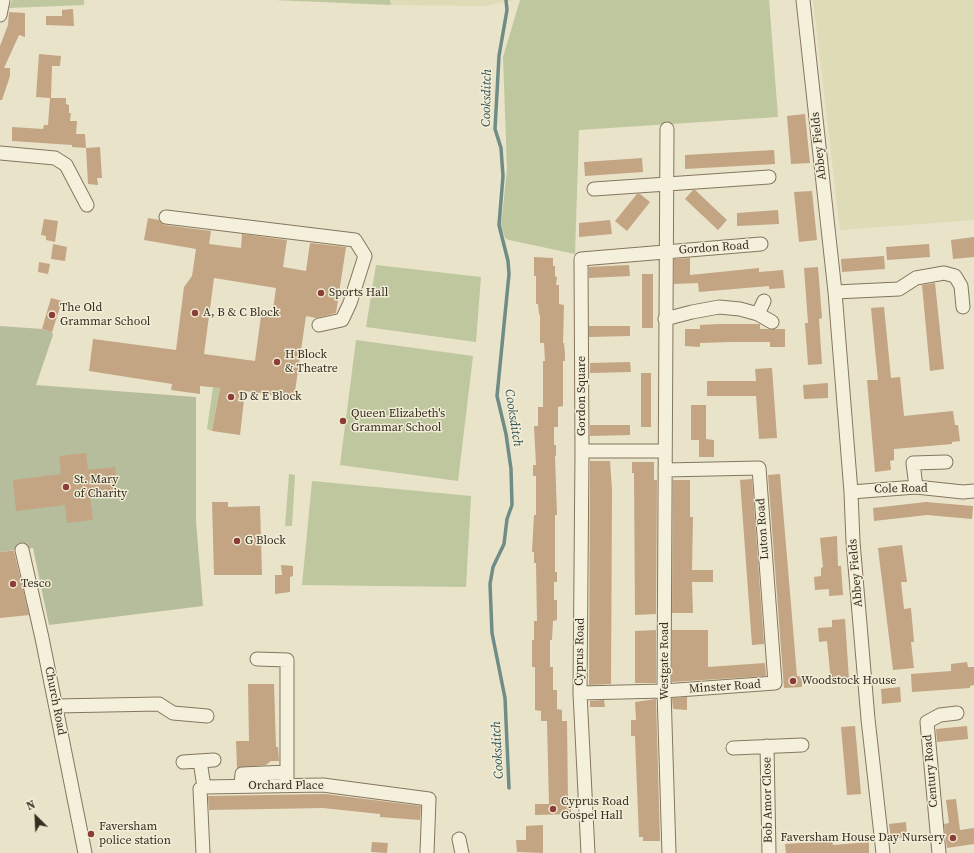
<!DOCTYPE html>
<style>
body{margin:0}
#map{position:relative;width:974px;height:853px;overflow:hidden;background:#e9e3c9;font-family:"Source Serif 4",serif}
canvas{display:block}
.north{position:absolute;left:16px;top:797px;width:40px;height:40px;-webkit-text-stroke:3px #f2edd7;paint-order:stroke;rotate:336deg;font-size:11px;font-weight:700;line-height:16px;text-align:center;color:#362d21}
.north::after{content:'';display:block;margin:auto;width:14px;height:18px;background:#362d21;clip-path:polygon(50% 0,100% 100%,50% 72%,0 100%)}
</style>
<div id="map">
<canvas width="974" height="853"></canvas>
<div class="north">N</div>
</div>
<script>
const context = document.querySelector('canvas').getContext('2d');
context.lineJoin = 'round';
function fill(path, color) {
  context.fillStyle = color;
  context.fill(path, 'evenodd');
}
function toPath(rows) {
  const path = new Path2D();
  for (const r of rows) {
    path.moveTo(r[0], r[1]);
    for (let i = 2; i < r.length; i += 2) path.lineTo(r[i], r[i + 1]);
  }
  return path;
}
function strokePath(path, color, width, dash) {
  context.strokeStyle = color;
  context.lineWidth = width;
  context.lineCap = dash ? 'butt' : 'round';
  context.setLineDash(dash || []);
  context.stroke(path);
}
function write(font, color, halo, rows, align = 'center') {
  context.font = font + ' "Source Serif 4",serif';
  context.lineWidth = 3;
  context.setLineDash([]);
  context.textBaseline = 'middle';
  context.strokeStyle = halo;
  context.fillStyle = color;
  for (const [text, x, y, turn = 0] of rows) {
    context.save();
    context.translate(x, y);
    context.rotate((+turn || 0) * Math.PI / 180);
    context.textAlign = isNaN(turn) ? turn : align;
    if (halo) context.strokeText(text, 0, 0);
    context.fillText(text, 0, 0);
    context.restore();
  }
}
const farmland = toPath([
 [390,0,515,0,484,6,391,5],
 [813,0,974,0,974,220,840,230]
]);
const green = toPath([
 [12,0,84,0,84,5,9,8],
 [274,0,390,0,391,5],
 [520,0,769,0,778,117,579,130,575,254,509,240,505,238,501,226,507,169,503,57],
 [376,265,481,277,476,342,366,327],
 [356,340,473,356,458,481,340,465],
 [213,387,220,388,212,431,207,429],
 [289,474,295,475,292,526,285,526],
 [312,481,471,496,466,587,302,585]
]);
const cemetery = toPath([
 [0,326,42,329,52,332,53,335,36,385,196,397,196,522,203,606,49,625,33,548,0,552]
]);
const stream = toPath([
 [506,0,507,10,499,56,495,129,501,148,503,176,499,225,508,261,509,274,497,396,506,434,511,469,512,505,507,519,504,544,493,567,490,584,492,633,505,698,509,788]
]);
const building = toPath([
 [73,9,74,26,46,25,46,16,62,16,62,10],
 [9,12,25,13,25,37,19,35,4,68,10,68,10,76,2,100,0,100,0,46,8,25],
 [39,54,61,56,60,66,52,66,51,98,66,98,66,104,69,105,69,113,71,113,70,121,77,121,76,134,85,134,86,148,72,147,72,145,12,141,12,127,43,129,44,125,48,125,50,98,36,97],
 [805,114,810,163,791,164,787,116],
 [100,147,102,178,97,178,98,185,88,184,86,148],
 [774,150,775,164,685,169,685,155],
 [642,158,643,172,585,176,584,162],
 [693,190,695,190,727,220,718,230,685,199],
 [812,191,817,240,799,242,794,192],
 [637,194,640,194,650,202,627,231,615,221],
 [778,210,779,224,737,226,737,213],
 [148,218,159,220,165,225,211,231,209,244,241,248,242,234,287,240,283,267,306,271,310,243,346,247,336,313,316,318,306,316,294,398,245,391,240,435,212,431,220,388,200,386,200,394,171,390,172,384,89,371,93,339,176,350,184,287,192,276,196,249,144,240],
 [214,278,276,288,272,317,261,316,255,361,204,354],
 [44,219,58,221,55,242,46,240,46,236,41,235],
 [610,220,612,234,579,237,579,223],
 [974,237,974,257,953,259,951,240],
 [53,244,67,247,65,261,51,259],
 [929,244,930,257,887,260,886,247],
 [884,256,885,269,842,272,841,259],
 [534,257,553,258,553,266,555,266,555,276,557,277,556,285,559,285,559,304,564,305,563,343,564,343,565,354,565,361,563,361,563,406,558,407,558,427,554,427,554,445,556,445,556,456,555,456,557,515,555,515,555,572,557,572,557,582,554,582,554,600,557,600,557,620,553,621,552,640,550,640,550,667,553,667,553,690,557,690,557,709,562,710,562,721,567,721,568,803,571,803,571,814,535,815,535,804,549,804,547,721,541,721,541,711,535,710,535,667,532,667,532,640,534,640,534,621,537,621,536,563,534,563,534,552,532,552,534,515,536,515,536,476,533,476,533,465,536,465,534,426,538,426,538,407,543,407,543,361,545,361,544,343,540,343,540,315,539,314,538,304,536,304,536,276,534,276],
 [690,258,690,275,759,268,759,272,783,270,785,288,769,289,769,286,699,292,698,283,674,284,674,259],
 [39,262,50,264,48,274,38,272],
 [629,265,630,276,589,278,589,267],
 [818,267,822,318,819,319,822,364,808,365,805,323,808,323,804,268],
 [642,274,653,274,653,328,642,328],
 [935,283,944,369,930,371,922,285],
 [51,298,62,301,52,332,42,329],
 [884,307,891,378,900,377,904,416,953,411,955,425,958,425,960,441,952,442,952,444,894,449,894,460,890,461,891,470,875,472,867,380,878,380,871,308],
 [719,324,760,324,760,329,785,329,785,347,770,347,770,342,733,342,700,343,700,347,685,346,685,329,700,329,700,325],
 [589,326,630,326,630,336,589,337],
 [630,362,631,372,590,373,590,363],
 [772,368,777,438,759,439,756,396,707,396,707,381,756,381,755,369],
 [641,373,651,373,651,427,641,427],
 [828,383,828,398,804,399,803,385],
 [691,405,706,405,706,439,714,440,714,457,699,457,699,440,691,440],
 [590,425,630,425,630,435,590,436],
 [86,453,88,470,115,467,118,494,90,497,93,520,67,523,65,505,16,511,13,480,61,474,59,456],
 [590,461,610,461,612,490,611,684,589,685],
 [632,462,654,462,654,480,657,480,656,614,635,615,634,473,632,473],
 [780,474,797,676,802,676,802,687,784,688,768,475],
 [752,479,764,644,752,645,740,480],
 [673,480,690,480,690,517,693,517,692,570,713,570,713,582,692,582,693,613,672,613],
 [212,502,228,502,228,507,260,506,262,575,214,575],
 [926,502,973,506,972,519,927,515,874,521,873,508],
 [837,536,838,566,841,566,843,595,829,596,829,589,815,590,814,577,821,576,821,568,823,567,820,538],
 [902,545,907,582,901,582,904,609,911,608,914,642,911,642,914,668,893,670,878,548],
 [10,551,14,551,29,615,0,618,0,552],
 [281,565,293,566,293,576,290,577,290,592,275,594,275,575,282,575],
 [845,619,849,680,831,682,827,641,819,642,818,628,832,627,832,620],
 [656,630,656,683,635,683,635,631],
 [672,630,708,630,708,667,765,663,766,676,672,682],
 [967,662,968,667,974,667,974,685,970,686,970,688,912,692,911,674,951,671,951,664],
 [248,684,274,684,276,747,278,747,279,761,271,761,266,765,237,768,236,741,249,741],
 [900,687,901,702,882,704,881,689],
 [687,697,687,710,673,709,672,698],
 [656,699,660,841,643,841,643,837,639,837,636,763,635,736,631,736,631,720,636,720,635,702],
 [604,700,605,707,590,707,590,701],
 [855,726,861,794,847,795,841,727],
 [967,726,968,739,937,742,936,729],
 [325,794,421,806,420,820,380,817,380,814,323,808,209,810,208,796],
 [956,799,960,830,974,828,974,844,947,848,944,824,949,823,946,800],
 [906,822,907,837,891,839,889,824],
 [543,825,543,853,517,852,516,840,526,840,526,826],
 [832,841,833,845,869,842,869,853,786,853,785,844],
 [372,842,388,843,387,853,371,852]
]);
const minor = toPath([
 [803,0,835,292,851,492,853,542,868,719,883,853],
 [0,15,3,0],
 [667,129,664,691,669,853],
 [0,153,55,158,66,165,87,205],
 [594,189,769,177],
 [166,217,355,240,365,256,350,303,342,320,319,325],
 [835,292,899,289,916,278,944,273,955,276,961,286,963,307],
 [758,314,764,301],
 [665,319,692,312,719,307,740,309,758,314,772,322],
 [582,451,665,451],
 [916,487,913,463,946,462],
 [851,492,916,487,963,492,974,491],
 [22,550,42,638,85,853],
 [257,659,287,660,287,785],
 [580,693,664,691,775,683,759,468,665,470],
 [56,706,159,704,173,713,207,716],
 [767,746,769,853],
 [733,748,802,745],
 [200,761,204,787],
 [183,762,214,760],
 [241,785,242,774,287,772],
 [459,839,462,853],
 [203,853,200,789,204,787,323,785,429,799,427,853],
 [588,853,580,693,582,451,581,259,761,244],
 [939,853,927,722,940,715,957,713]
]);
const markers = [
 [321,293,4,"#8c3e36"],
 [195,313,4,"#8c3e36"],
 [52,315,4,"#8c3e36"],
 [277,362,4,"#8c3e36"],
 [231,397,4,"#8c3e36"],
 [343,421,4,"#8c3e36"],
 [66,487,4,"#8c3e36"],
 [237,541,4,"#8c3e36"],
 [13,584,4,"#8c3e36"],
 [793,681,4,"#8c3e36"],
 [553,809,4,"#8c3e36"],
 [91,834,4,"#8c3e36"],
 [953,838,4,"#8c3e36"]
];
const streetNames = [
 ["Abbey Fields",819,146,-96],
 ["Gordon Road",714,248,-4],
 ["Gordon Square",582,396,-90],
 ["Cole Road",901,489,-1],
 ["Luton Road",763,529,-94],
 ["Abbey Fields",856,573,-95],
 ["Cyprus Road",580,652,-89],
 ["Westgate Road",665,661,-90],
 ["Minster Road",725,687,-4],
 ["Church Road",55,701,79],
 ["Century Road",931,771,-95],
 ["Orchard Place",286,786],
 ["Bob Amor Close",768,800,-91]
];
const poiNames = [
 ["Sports Hall",329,293],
 ["The Old",60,308],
 ["Grammar School",60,322],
 ["A, B & C Block",203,313],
 ["H Block",285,355],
 ["& Theatre",285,369],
 ["D & E Block",239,397],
 ["Queen Elizabeth's",351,414],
 ["Grammar School",351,428],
 ["St. Mary",74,480],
 ["of Charity",74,494],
 ["G Block",245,541],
 ["Tesco",21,584],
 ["Woodstock House",801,681],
 ["Cyprus Road",561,802],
 ["Gospel Hall",561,816],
 ["Faversham",99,827],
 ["police station",99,841],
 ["Faversham House Day Nursery",945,838,"right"]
];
const waterNames = [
 ["Cooksditch",487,98,-89],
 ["Cooksditch",513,418,81],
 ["Cooksditch",498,750,-93]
];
fill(farmland, '#dedbb7');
fill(green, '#bec79e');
fill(cemetery, '#b6bd9c');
strokePath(stream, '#708c87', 3.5);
fill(building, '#c3a483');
strokePath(minor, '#84765f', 15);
strokePath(minor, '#f5f0db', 13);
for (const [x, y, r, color] of markers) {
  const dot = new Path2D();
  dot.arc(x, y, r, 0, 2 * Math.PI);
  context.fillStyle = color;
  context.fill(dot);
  strokePath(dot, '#f2edd7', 1.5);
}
write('12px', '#362d21', '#f2edd7', streetNames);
write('12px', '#362d21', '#f2edd7', poiNames, 'left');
write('italic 13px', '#325354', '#f2edd7', waterNames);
</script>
